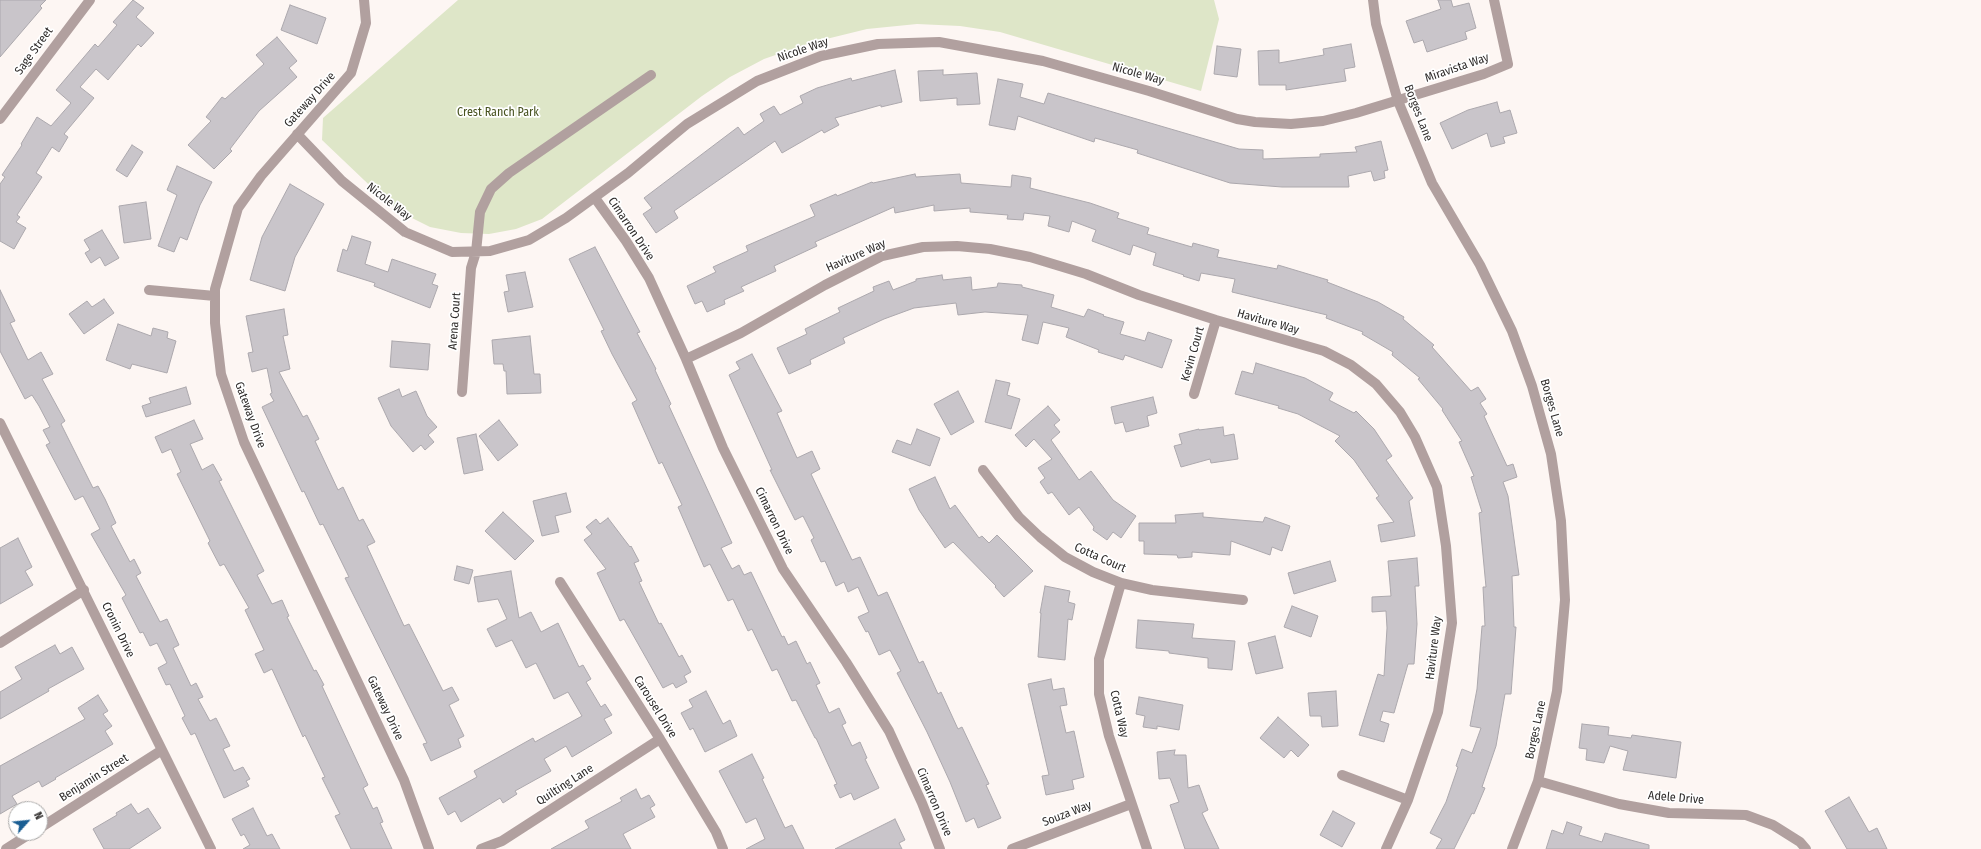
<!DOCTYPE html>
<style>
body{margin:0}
#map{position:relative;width:1981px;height:849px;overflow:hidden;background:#fdf6f3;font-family:"Fira Sans Condensed",sans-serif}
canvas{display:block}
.north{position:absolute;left:8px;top:801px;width:40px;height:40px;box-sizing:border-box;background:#fff;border:1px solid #acabaa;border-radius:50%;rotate:63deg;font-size:11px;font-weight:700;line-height:16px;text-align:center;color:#2f2c2b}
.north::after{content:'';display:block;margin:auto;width:14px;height:18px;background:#1a5e93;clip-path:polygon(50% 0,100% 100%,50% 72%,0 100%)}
</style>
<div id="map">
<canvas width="1981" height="849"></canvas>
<div class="north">N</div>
</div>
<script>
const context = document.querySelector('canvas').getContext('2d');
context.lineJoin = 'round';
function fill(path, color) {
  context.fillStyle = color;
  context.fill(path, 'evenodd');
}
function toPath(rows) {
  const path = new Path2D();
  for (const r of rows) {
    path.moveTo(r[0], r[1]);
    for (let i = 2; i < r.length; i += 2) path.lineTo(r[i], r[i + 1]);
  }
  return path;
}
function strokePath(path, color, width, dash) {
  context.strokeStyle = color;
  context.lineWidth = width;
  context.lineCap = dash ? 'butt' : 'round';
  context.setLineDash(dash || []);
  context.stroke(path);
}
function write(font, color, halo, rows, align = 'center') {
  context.font = font + ' "Fira Sans Condensed",sans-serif';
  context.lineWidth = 3.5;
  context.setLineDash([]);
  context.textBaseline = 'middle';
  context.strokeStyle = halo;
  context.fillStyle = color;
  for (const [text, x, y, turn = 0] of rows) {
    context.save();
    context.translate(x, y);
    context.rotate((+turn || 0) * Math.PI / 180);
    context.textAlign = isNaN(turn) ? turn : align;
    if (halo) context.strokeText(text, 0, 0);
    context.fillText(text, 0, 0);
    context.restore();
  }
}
const green = toPath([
 [458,0,1214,0,1219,19,1201,91,1000,32,960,26,917,24,867,29,810,43,764,59,730,77,702,96,542,219,516,229,489,234,461,233,430,227,404,214,385,200,322,140,323,118]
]);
const building = toPath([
 [0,0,46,0,40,6,42,8,0,57,0,0],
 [133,0,144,8,136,17,154,33,141,47,138,44,108,80,96,69,80,87,94,98,64,134,68,137,59,152,52,147,36,173,42,177,17,215,20,217,16,222,26,228,14,249,0,241,0,184,5,177,2,175,22,145,21,144,37,117,51,126,71,103,56,90,95,44,98,47,117,25,113,22,133,0],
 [1438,0,1451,0,1453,7,1469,3,1476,28,1465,32,1467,39,1427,52,1423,40,1414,43,1406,21,1441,9,1438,0],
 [290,5,326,18,317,44,281,30,290,5],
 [277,37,297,61,289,68,297,77,259,111,230,149,232,151,214,169,188,145,211,121,206,117,222,97,225,99,264,64,256,55,277,37],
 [1351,44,1355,67,1344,69,1346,81,1286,90,1286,85,1259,85,1258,51,1279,50,1279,63,1324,55,1323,49,1351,44],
 [1217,46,1241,49,1237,77,1214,74,1217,46],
 [895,70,902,102,881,107,881,105,835,118,839,125,824,133,822,130,782,153,775,141,674,211,678,218,656,233,643,214,652,208,644,198,738,127,744,135,764,121,760,114,774,106,780,115,803,103,800,96,817,88,851,78,852,81,895,70],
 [943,70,943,75,977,73,980,104,957,105,957,98,920,101,918,71,943,70],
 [998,79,1023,84,1020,97,1044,104,1048,93,1239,149,1263,150,1263,159,1320,157,1320,154,1357,152,1355,147,1381,141,1388,170,1384,171,1385,178,1374,181,1371,171,1348,176,1349,187,1282,187,1230,183,1137,153,1138,150,1095,138,1094,142,1018,116,1015,130,989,125,998,79],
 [1497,102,1500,113,1510,110,1517,133,1503,137,1505,143,1491,147,1487,133,1452,149,1440,123,1468,110,1497,102],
 [132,145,143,152,127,177,116,170,132,145],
 [177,166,212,182,200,205,187,240,180,237,174,252,158,246,177,195,167,190,177,166],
 [915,174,916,177,960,174,961,183,1011,187,1012,175,1031,178,1030,188,1090,203,1119,213,1117,218,1149,228,1147,234,1192,247,1193,243,1219,250,1217,257,1277,269,1278,265,1328,280,1327,282,1378,302,1404,317,1403,319,1434,345,1432,347,1471,391,1478,387,1486,399,1480,403,1487,414,1484,416,1507,466,1513,464,1517,477,1503,482,1508,496,1519,575,1512,576,1514,627,1516,627,1511,694,1505,694,1496,746,1482,787,1485,788,1474,814,1472,813,1454,849,1436,849,1442,839,1430,833,1446,802,1458,767,1456,766,1462,749,1472,753,1481,728,1470,726,1477,689,1482,626,1485,626,1483,587,1486,587,1479,513,1482,512,1471,477,1474,476,1459,442,1462,441,1442,410,1443,409,1418,379,1420,378,1392,355,1393,352,1362,334,1363,332,1326,318,1327,315,1232,292,1235,279,1201,273,1199,281,1183,276,1184,275,1153,265,1156,253,1133,245,1130,255,1092,241,1096,230,1072,221,1069,232,1048,226,1050,216,1024,213,1023,220,1007,219,1008,215,970,212,970,208,934,211,934,205,895,213,894,207,815,242,817,246,774,266,776,271,741,287,744,291,724,300,725,304,707,312,702,301,695,304,687,286,716,272,713,267,748,251,746,246,815,216,810,205,836,194,837,196,872,182,873,183,915,174],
 [290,184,324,204,295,257,285,291,250,280,262,237,290,184],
 [146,202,151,239,124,243,119,206,146,202],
 [102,230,119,258,105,266,100,257,91,263,85,253,90,250,84,240,102,230],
 [352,236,371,242,365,264,388,272,392,259,436,274,432,284,438,286,430,308,374,286,375,283,337,271,343,249,347,251,352,236],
 [595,247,640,332,637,333,656,369,655,370,671,404,669,406,732,543,721,548,732,569,739,565,744,575,751,572,782,637,784,636,788,645,796,641,807,664,810,662,820,683,816,685,829,713,839,708,846,723,842,725,852,746,860,742,867,758,865,759,879,788,854,800,851,793,840,798,834,785,837,784,816,738,815,738,796,700,792,701,777,669,772,671,752,629,748,631,733,599,728,601,710,564,704,567,678,507,682,505,662,462,659,464,632,403,637,400,612,354,601,331,604,330,569,259,595,247],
 [525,272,533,307,508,312,504,292,509,291,506,275,525,272],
 [942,275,943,280,971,277,972,290,997,287,998,283,1022,285,1022,287,1054,295,1051,307,1084,317,1088,309,1104,315,1103,316,1124,322,1120,334,1145,341,1148,332,1172,340,1162,368,1125,355,1123,360,1098,352,1099,350,1066,337,1069,328,1043,322,1038,344,1022,340,1028,315,985,312,958,315,956,303,914,308,884,319,843,338,845,343,810,360,811,364,789,374,777,348,807,334,805,329,840,312,838,308,874,291,873,287,889,281,893,290,916,281,916,279,942,275],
 [0,290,15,321,10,323,28,360,41,352,53,374,42,379,65,421,61,424,93,488,98,486,105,499,116,523,111,526,130,562,134,559,141,573,136,576,160,622,167,619,179,645,173,648,191,686,196,683,203,697,198,699,210,721,216,718,230,746,223,749,234,771,243,767,250,779,246,781,249,786,224,798,195,733,191,735,182,718,185,716,170,684,166,685,158,668,167,663,157,643,150,646,143,632,140,633,122,598,126,595,91,534,100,529,83,496,75,500,46,445,50,443,43,430,50,427,39,406,32,395,25,399,0,351,0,290],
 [104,299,114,313,84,334,69,314,87,301,92,307,104,299],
 [284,309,288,335,283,336,290,369,279,372,303,417,307,415,319,439,315,441,338,490,343,487,359,521,363,519,375,542,367,546,404,626,409,624,443,691,452,687,459,700,449,705,464,736,458,739,461,747,431,761,423,744,427,743,345,578,349,577,323,524,320,525,304,491,302,492,262,407,274,401,270,394,272,393,267,368,252,372,248,353,253,352,246,316,284,309],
 [118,324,151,336,153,328,168,332,167,338,176,341,167,373,132,364,130,369,106,360,118,324],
 [530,336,534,374,540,374,541,393,507,394,506,371,504,371,503,364,494,364,492,340,530,336],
 [392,341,430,344,428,370,390,367,392,341],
 [752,354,782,411,777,413,797,458,812,451,820,469,811,474,852,560,860,557,878,596,887,592,919,663,923,661,938,694,941,692,958,729,962,727,989,784,986,785,1001,818,978,828,974,818,966,822,950,782,927,732,897,673,901,671,890,650,879,655,868,631,866,632,858,617,869,612,858,587,848,592,844,582,836,586,825,561,821,562,811,540,814,538,803,516,795,520,770,470,772,470,729,375,740,369,736,362,752,354],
 [1256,363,1305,378,1333,393,1329,400,1354,413,1356,411,1374,429,1392,456,1386,460,1413,498,1409,501,1415,536,1381,542,1378,525,1394,522,1376,498,1379,496,1354,460,1335,441,1340,436,1298,414,1278,408,1279,406,1235,394,1242,371,1253,374,1256,363],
 [996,380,1010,383,1007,395,1020,399,1011,429,985,422,996,380],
 [186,387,191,404,146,417,142,406,151,403,149,398,186,387],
 [399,389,402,397,416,391,427,416,437,427,428,435,434,442,425,450,421,445,413,452,391,426,378,398,399,389],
 [958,391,974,422,951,435,934,404,958,391],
 [1153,397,1157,413,1147,416,1149,426,1126,432,1123,422,1115,424,1111,407,1153,397],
 [1048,406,1060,420,1054,425,1060,432,1051,440,1079,480,1091,471,1113,500,1136,516,1121,538,1113,532,1107,540,1093,530,1094,527,1079,507,1069,515,1052,492,1048,494,1040,482,1045,478,1038,468,1052,459,1034,439,1026,447,1015,435,1048,406],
 [194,420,203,439,190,444,202,470,213,464,222,480,219,481,264,571,257,575,272,604,282,600,289,616,287,617,314,671,316,670,324,685,322,686,368,785,363,788,373,809,377,807,383,822,380,823,392,849,351,849,335,816,340,814,322,778,325,777,305,735,303,737,272,669,264,673,255,654,264,650,245,610,249,608,224,564,220,566,208,543,210,541,177,474,181,472,171,449,162,453,155,437,194,420],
 [499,420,518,445,498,461,479,436,499,420],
 [1223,427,1224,436,1234,434,1238,459,1211,463,1210,459,1181,467,1174,446,1182,444,1179,434,1199,429,1199,430,1223,427],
 [917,429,940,438,930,466,892,452,897,440,911,445,917,429],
 [476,434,483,470,464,474,457,438,476,434],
 [935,477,950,509,955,505,979,538,982,536,989,543,997,535,1033,571,1004,597,995,587,996,586,953,542,945,548,919,510,909,489,935,477],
 [566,493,571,512,555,516,559,532,542,536,533,501,566,493],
 [503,512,534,541,515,560,485,531,503,512],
 [1203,513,1203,517,1263,522,1265,517,1290,526,1282,551,1272,547,1270,555,1231,541,1230,555,1192,552,1192,557,1178,558,1177,555,1144,554,1144,541,1139,541,1139,523,1176,523,1175,515,1203,513],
 [608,518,630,547,631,546,639,561,634,563,642,581,639,582,659,624,661,623,679,657,682,655,691,672,684,676,687,682,676,688,673,683,663,688,624,619,620,621,597,573,606,569,584,540,592,534,586,527,596,519,600,524,608,518],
 [18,538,32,567,25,571,33,585,0,604,0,548,18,538],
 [1417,558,1419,586,1415,586,1417,624,1414,664,1408,664,1394,713,1383,711,1380,721,1389,724,1384,742,1359,735,1378,674,1384,676,1387,628,1386,611,1372,612,1372,597,1391,596,1388,561,1417,558],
 [1330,561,1336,581,1294,594,1288,573,1330,561],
 [457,566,473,570,469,584,454,580,457,566],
 [511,571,519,618,531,612,541,632,558,623,579,667,583,665,591,679,586,682,601,707,605,704,612,715,604,719,612,733,572,757,566,746,544,759,551,771,515,791,517,794,503,803,500,798,461,822,455,811,448,815,439,798,477,777,474,771,533,738,535,742,582,716,568,692,554,699,536,663,526,668,512,640,496,647,487,629,507,619,498,599,478,602,474,577,511,571],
 [1045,586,1070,591,1068,602,1075,604,1072,620,1068,619,1065,660,1038,657,1041,613,1040,613,1045,586],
 [1292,606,1318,616,1311,637,1284,627,1292,606],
 [1138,620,1194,624,1192,638,1235,641,1232,670,1208,668,1208,658,1169,653,1169,651,1136,648,1138,620],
 [1275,636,1283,668,1256,674,1248,643,1275,636],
 [55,645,60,654,72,647,84,669,48,689,49,691,0,719,0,692,22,679,15,667,55,645],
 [1051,679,1053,690,1064,688,1067,705,1060,706,1066,733,1074,731,1084,777,1072,780,1074,789,1046,795,1042,776,1049,775,1028,684,1051,679],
 [706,691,723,724,730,720,737,736,705,752,693,728,690,730,681,713,693,707,689,700,706,691],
 [1336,691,1338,726,1322,727,1321,716,1310,716,1308,693,1336,691],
 [98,695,108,711,103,714,112,726,105,731,113,744,55,778,56,779,42,787,39,781,12,796,17,804,0,814,0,766,85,719,78,708,98,695],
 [1139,697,1183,705,1179,730,1157,726,1157,729,1143,727,1145,716,1136,714,1139,697],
 [1278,717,1309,745,1298,757,1291,750,1284,758,1260,738,1278,717],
 [1582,724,1609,727,1608,735,1631,738,1632,735,1681,742,1676,778,1623,770,1628,751,1610,746,1604,763,1586,760,1587,749,1579,748,1582,724],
 [1175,750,1174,755,1186,755,1188,788,1199,785,1208,810,1202,813,1219,849,1185,849,1170,805,1179,802,1170,778,1159,779,1157,752,1175,750],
 [752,754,764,778,762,779,785,828,792,825,804,849,746,849,765,839,756,818,746,823,719,771,752,754],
 [636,789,641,799,649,795,655,805,650,808,655,817,623,834,631,849,551,849,589,828,585,821,622,801,620,798,636,789],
 [1849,797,1869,832,1877,828,1887,849,1847,849,1825,811,1849,797],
 [131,804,138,814,148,808,161,828,129,849,104,849,93,829,117,815,116,813,131,804],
 [253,808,267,836,272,834,280,849,243,849,250,845,244,834,241,836,232,819,253,808],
 [1333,811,1355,823,1342,847,1320,835,1333,811],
 [895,819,905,840,899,843,902,849,835,849,895,819],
 [1567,822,1582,827,1579,835,1602,842,1605,833,1649,845,1649,849,1546,849,1552,830,1563,834,1567,822]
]);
const minor = toPath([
 [364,0,366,23,351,73,261,176,238,208,215,289,215,323,221,374,244,442,404,780,429,849],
 [1373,0,1376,24,1398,101,1432,183,1480,265,1512,331,1532,386,1551,454,1561,521,1565,600,1557,691,1538,781,1512,849],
 [0,119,90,0],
 [297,134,342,181,405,232,452,252,490,251,529,240,566,218,628,173,687,124,757,81,821,56,878,44,939,42,1043,61,1149,91,1237,119,1255,122,1291,124,1323,121,1356,113,1484,74,1508,64,1494,0],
 [595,198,626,241,649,278,686,359,723,448,783,569,846,662,889,731,922,803,940,849],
 [149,290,215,296],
 [686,359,741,333,825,285,882,256,923,247,957,246,990,249,1030,257,1086,274,1139,295,1216,320,1324,351,1351,365,1376,384,1400,412,1415,437,1437,487,1446,546,1452,623,1438,712,1408,800,1386,849],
 [462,392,471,268,476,252,480,212,491,189,509,173,651,75],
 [1194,394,1216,320],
 [0,423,211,849],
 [983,470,1019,517,1040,537,1065,557,1093,572,1121,583,1152,590,1243,600],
 [560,582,660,739,716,832,723,849],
 [1121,583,1099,659,1099,694,1109,736,1147,849],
 [0,643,84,590],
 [1342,775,1408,800],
 [1538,781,1619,804,1669,813,1746,815,1773,825,1800,842,1806,849],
 [40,828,162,750],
 [6,849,31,833],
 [481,849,502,841,660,739],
 [1012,849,1131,804]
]);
const streetNames = [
 ["Nicole Way",803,50,-19],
 ["Sage Street",34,51,-54],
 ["Miravista Way",1457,68,-19],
 ["Nicole Way",1138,74,16],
 ["Gateway Drive",310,100,-48],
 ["Borges Lane",1418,113,69],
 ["Nicole Way",389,202,38],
 ["Cimarron Drive",631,229,56],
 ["Haviture Way",856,256,-24],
 ["Arena Court",455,321,-86],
 ["Haviture Way",1268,322,16],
 ["Kevin Court",1193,354,-74],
 ["Borges Lane",1552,408,74],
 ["Gateway Drive",250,415,70],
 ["Cimarron Drive",774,521,64],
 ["Cotta Court",1100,558,24],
 ["Cronin Drive",118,630,64],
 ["Haviture Way",1434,648,-83],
 ["Carousel Drive",655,707,58],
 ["Gateway Drive",385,708,65],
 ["Cotta Way",1119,714,77],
 ["Borges Lane",1536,730,-78],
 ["Benjamin Street",94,778,-32],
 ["Quilting Lane",565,785,-33],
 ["Adele Drive",1676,798,5],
 ["Cimarron Drive",934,802,67],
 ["Souza Way",1067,814,-21]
];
const parkNames = [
 ["Crest Ranch Park",498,113]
];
fill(green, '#dee6c8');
fill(building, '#c9c5ca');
strokePath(building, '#aca8ad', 1);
strokePath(minor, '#b1a09f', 10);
write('12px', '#2f2c2b', '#fff', streetNames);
write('12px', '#47521f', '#fff', parkNames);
</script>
